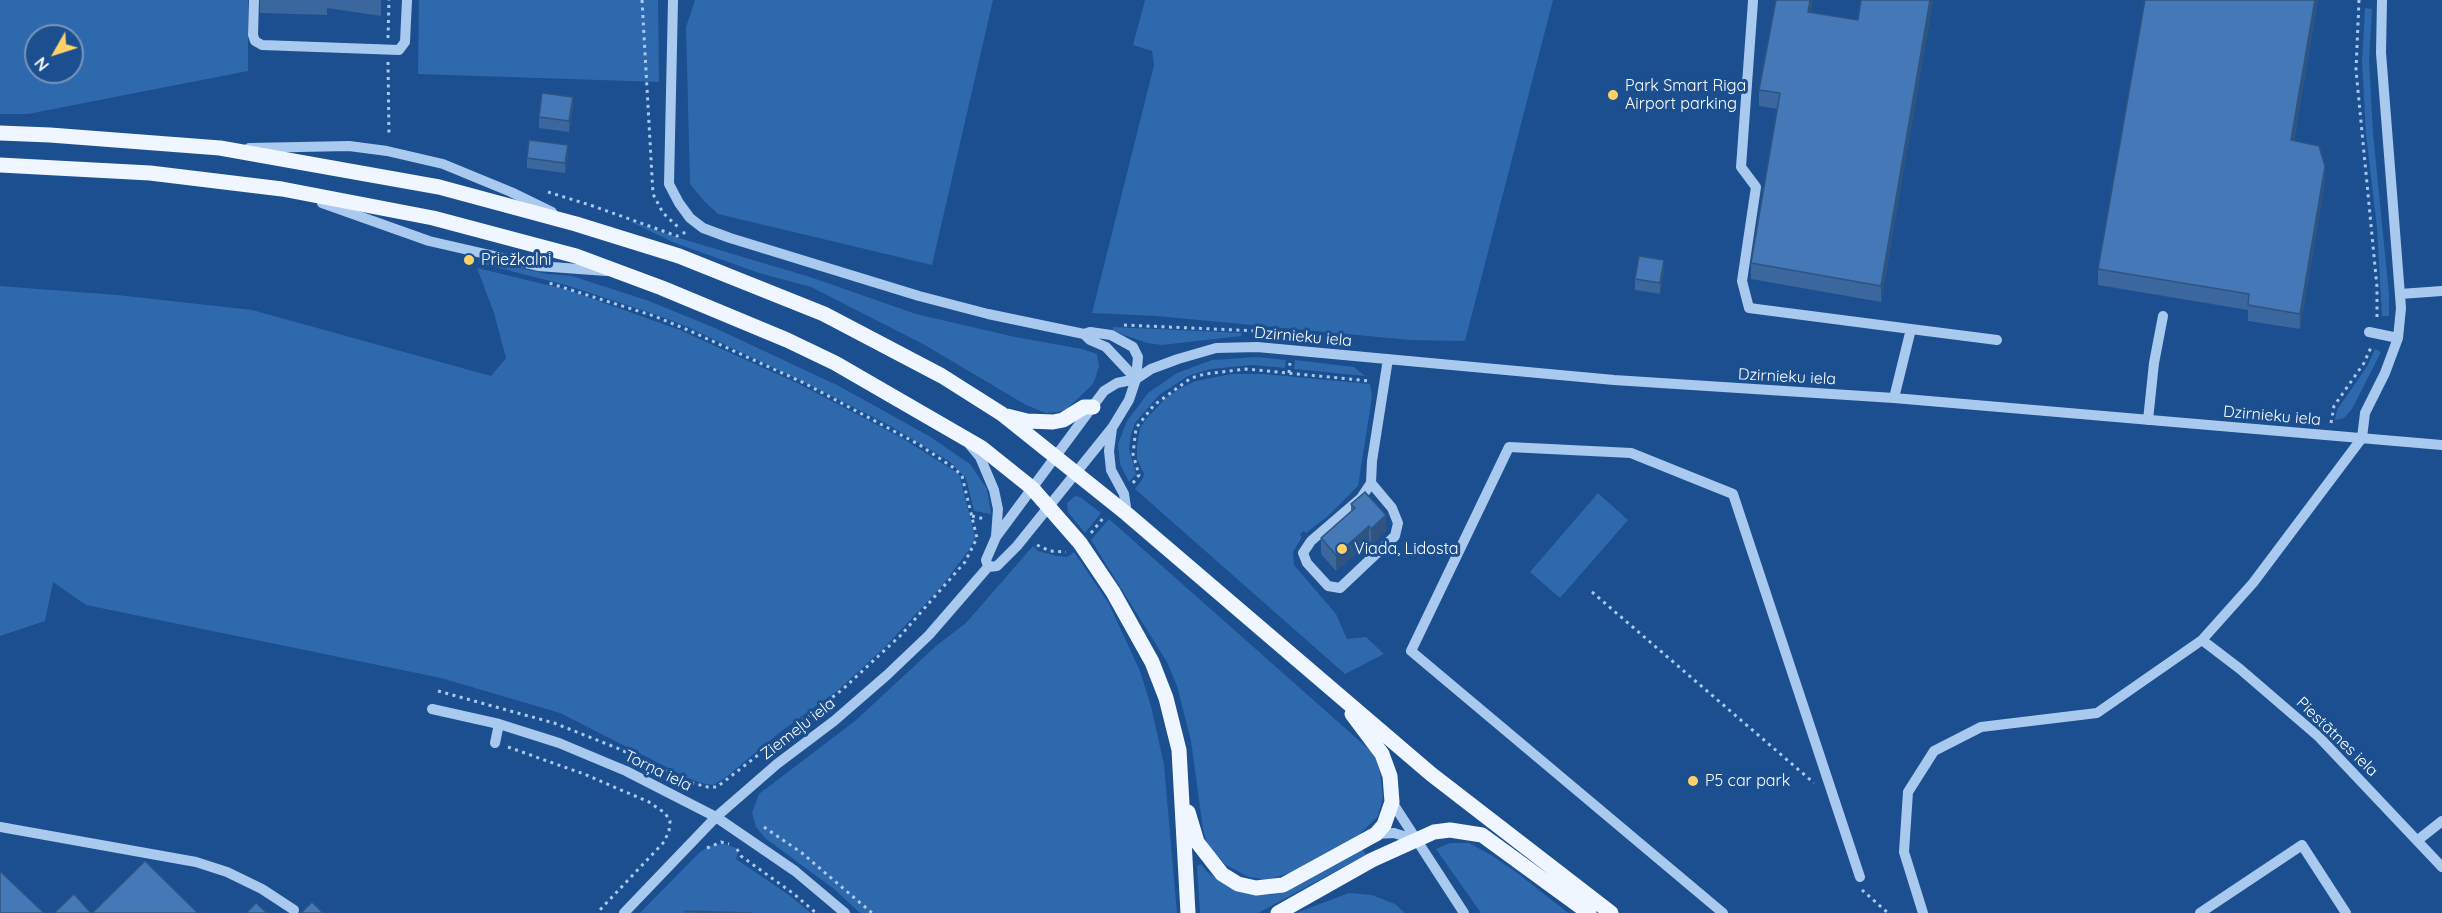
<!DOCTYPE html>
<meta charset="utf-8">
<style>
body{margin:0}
#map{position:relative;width:2442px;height:913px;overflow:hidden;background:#1b4f8f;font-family:Quicksand,sans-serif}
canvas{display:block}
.north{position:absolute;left:24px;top:24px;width:60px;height:60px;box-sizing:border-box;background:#1b4f8f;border:2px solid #7695bc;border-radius:50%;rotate:231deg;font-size:16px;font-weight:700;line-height:24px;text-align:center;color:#fff}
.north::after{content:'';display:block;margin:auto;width:21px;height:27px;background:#ffd166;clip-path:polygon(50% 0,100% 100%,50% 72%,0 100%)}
</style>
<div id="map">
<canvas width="2442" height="913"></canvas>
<div class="north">N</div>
</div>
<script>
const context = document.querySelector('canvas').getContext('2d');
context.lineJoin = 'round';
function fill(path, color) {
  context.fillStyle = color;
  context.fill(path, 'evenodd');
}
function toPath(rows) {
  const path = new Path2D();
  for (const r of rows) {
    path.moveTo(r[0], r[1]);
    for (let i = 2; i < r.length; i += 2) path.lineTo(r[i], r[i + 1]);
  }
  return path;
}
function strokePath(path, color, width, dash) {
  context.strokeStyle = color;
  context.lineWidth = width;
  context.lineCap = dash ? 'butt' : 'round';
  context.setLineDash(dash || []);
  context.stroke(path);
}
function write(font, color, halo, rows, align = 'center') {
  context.font = font + ' Quicksand,sans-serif';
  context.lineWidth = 6;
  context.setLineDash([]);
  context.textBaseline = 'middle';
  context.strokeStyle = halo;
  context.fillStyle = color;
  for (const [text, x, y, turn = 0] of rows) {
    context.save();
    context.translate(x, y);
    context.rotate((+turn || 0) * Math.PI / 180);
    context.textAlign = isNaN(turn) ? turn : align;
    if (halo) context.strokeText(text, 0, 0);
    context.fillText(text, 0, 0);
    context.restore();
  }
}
const green = toPath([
 [0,0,248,0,248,71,28,114,0,114],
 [36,36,72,36,72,72,36,72],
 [419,0,658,0,659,82,418,74],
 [695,0,993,0,932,265,718,214,704,201,690,184,686,27],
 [1145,0,1553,0,1465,341,1410,340,1156,316,1092,313,1154,65,1152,51,1133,45],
 [2365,8,2372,9,2369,60,2373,133,2389,294,2389,316,2382,316,2377,228,2366,134,2362,61],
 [627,220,679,238,810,277,916,314,1015,337,1082,349,1097,354,1099,366,1096,376,1093,384,1067,409,1058,412,1046,413,1026,405,923,344,811,287,759,273,675,243],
 [479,259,547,274,572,276,649,301,715,328,839,386,929,436,970,464,987,489,991,514,974,511,966,478,949,461,887,424,818,389,688,327,657,315,566,285,479,263],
 [477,268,568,290,680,330,799,384,902,438,959,474,975,537,969,550,941,587,885,647,837,691,779,733,725,778,713,785,701,783,688,778,560,713,441,678,86,605,53,582,45,621,0,636,0,286,117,295,252,310,491,376,506,358,494,313],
 [1113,327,1179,330,1242,333,1241,336,1162,345,1147,343,1113,331],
 [2375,349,2381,352,2352,409,2344,418,2335,420,2337,410,2368,365],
 [1258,357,1286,360,1285,368,1252,365,1210,369,1188,376,1159,395,1135,423,1131,435,1129,449,1136,474,1129,482,1120,464,1118,444,1127,421,1148,393,1177,373,1212,360],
 [1295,360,1354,367,1365,376,1294,369],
 [1231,374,1264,374,1370,384,1372,397,1358,486,1328,516,1306,533,1304,531,1300,534,1302,537,1293,552,1294,565,1336,614,1347,639,1366,637,1384,654,1345,674,1135,489,1142,480,1144,474,1137,459,1137,446,1140,428,1146,419,1165,399,1179,389,1196,381],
 [1598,493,1628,520,1560,598,1530,572],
 [1075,496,1080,497,1101,513,1085,533,1068,512,1067,503],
 [1109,519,1372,752,1379,764,1383,797,1378,816,1359,835,1296,871,1267,880,1249,877,1224,864,1207,844,1203,829,1191,741,1177,686,1167,662,1091,540],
 [1033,546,1038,551,1057,556,1067,557,1074,552,1109,604,1140,671,1151,706,1164,765,1177,913,860,913,834,889,765,838,756,827,752,813,759,794,855,721,936,646,966,623],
 [1450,843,1469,843,1491,855,1516,872,1568,913,1481,913,1436,849],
 [724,844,739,849,736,859,789,895,811,913,640,913,700,852,712,845],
 [1362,849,1366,855,1258,913,1200,913,1197,866,1201,864,1207,872,1235,890,1248,894,1271,895,1285,892],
 [1349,893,1372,895,1395,904,1405,913,1296,913]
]);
const path = toPath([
 [642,0,653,194,663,213,678,227],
 [2359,0,2356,70,2377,287,2377,321],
 [388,38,389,0],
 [388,62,389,137],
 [548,192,593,206,677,236,686,232],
 [1124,325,1258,331],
 [1289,373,1290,363],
 [2331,423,2334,406,2364,363,2372,345],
 [1133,483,1139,475,1133,454,1136,428,1154,405,1191,378,1205,374,1246,369,1370,381],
 [972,516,985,519],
 [1091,533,1104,517],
 [1037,545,1050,551,1066,552],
 [1592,592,1814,783],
 [438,691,554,723,617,748,692,783,708,787,717,787,843,689,901,635,965,562,977,538,962,476,954,468,918,444,804,383,688,330,654,316,549,283],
 [508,747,584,774,649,802,665,813,670,821,669,831,664,842,597,913],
 [764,827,802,853,872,913],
 [707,848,721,842,729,844],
 [737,849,741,856,794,894,816,913],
 [1862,890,1888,913]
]);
const minor = toPath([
 [254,0,253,35,255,41,262,45,399,50,405,42,407,0],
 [1753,1,1741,167,1756,187,1742,281,1749,308,1911,329,1894,398],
 [249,148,349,146,387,151,443,164,511,192,552,212],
 [322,203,429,241,538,266,606,271],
 [2400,294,2442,291],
 [1911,329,1997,340],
 [2369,332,2398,338],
 [1084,334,1090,340,1106,347,1136,379],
 [2148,420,2154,363,2163,316],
 [1112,428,1109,451,1111,470,1124,494,1127,514],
 [970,445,980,457,994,490,998,509,996,536],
 [1371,483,1392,508,1398,523,1395,536,1340,588,1328,586,1307,563,1303,553,1311,541,1361,498,1371,483,1372,461,1388,359],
 [988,567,986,560,996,537,1104,391,1117,383,1136,379,1151,369,1178,359,1216,348,1257,347,1614,380,1894,398,2442,445],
 [2202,640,2240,669,2319,737,2442,867],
 [432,709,499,724,559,743,626,771,716,817,795,871,845,913],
 [495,743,499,724],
 [1392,802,1464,913],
 [0,827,196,862,227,872,262,889,294,910],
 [1376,834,1394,833,1416,840],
 [2418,840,2442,821],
 [624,913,716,817,777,764,834,721,887,675,929,635,988,567,997,566,1017,546,1112,428,1129,400,1136,379,1138,357,1133,347,1111,335,1090,332,1084,334,988,314,919,296,730,238,703,228,690,218,679,203,669,184,673,0],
 [1723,913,1411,651,1509,447,1631,453,1733,494,1860,877],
 [1923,913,1904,852,1908,792,1934,751,1981,727,2097,713,2202,640,2253,583,2362,438,2365,413,2385,373,2398,338,2401,308,2381,53,2382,0],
 [2200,913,2302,845,2346,913]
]);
const major = toPath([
 [0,133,50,135,220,148,439,187,576,224,679,256,824,314,942,376,1002,414,1127,514,1431,774,1611,913],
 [0,165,150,173,282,189,433,218,576,256,662,288,787,340,835,363,982,448,1032,488,1080,543,1113,592,1152,662,1166,698,1179,750,1188,913],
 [1007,416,1027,421,1053,422,1063,420,1084,407,1093,407],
 [1188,812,1197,842,1222,874,1238,884,1256,888,1283,885,1376,834,1384,825,1392,802,1390,776,1382,754,1352,714],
 [1278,913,1372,860,1434,832,1450,830,1482,835,1589,913]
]);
const wall = toPath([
 [260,0,381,0,381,16,327,8,327,15,260,13],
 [1933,0,1881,302,1751,279,1751,263,1777,109,1759,106,1759,90,1811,12,1858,20],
 [2145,0,2318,0,2294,140,2325,181,2300,329,2248,321,2248,310,2098,285,2098,269],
 [573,108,569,132,539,128,539,117],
 [568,156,565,173,527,168,527,158],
 [1664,271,1660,294,1635,290,1635,279],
 [1351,504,1386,531,1371,545,1369,542,1336,571,1321,554,1321,538,1351,511]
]);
const shadedWall = toPath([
 [1810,0,1813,0,1808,27,1808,12],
 [1930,0,1933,0,1881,302,1881,286],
 [2315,0,2318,0,2291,156,2291,140],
 [573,97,573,108,569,132,569,121],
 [568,145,568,156,565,173,565,163],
 [2325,166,2325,181,2300,329,2300,314],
 [1664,260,1664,271,1660,294,1660,283],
 [1386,515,1386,531,1371,545,1371,529],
 [1369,526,1369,542,1336,571,1336,555]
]);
const building = toPath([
 [1776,0,1810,0,1808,12,1858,20,1861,0,1930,0,1881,286,1751,263,1780,93,1759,90,1776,0],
 [2145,0,2315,0,2291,140,2319,146,2325,166,2300,314,2248,305,2249,294,2098,269,2145,0],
 [542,93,573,97,569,121,539,117,542,93],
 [529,140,568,145,565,163,527,158,529,140],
 [1639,256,1664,260,1660,283,1635,279,1639,256],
 [1365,492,1386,515,1371,529,1369,526,1336,555,1321,538,1355,508,1351,504,1365,492],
 [145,861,198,913,92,913,145,861],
 [0,871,44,913,0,913,0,871],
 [74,894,91,913,54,913,74,894],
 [312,902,323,913,301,913,312,902],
 [256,903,267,913,246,913,256,903],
 [685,911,751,913,685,913,685,911]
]);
const markers = [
 [1613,95,6,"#ffd166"],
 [469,260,6,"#ffd166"],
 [1342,549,6,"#ffd166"],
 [1693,781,6,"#ffd166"]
];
const poiNames = [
 ["Park Smart Riga",1625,86],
 ["Airport parking",1625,104],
 ["Priežkalni",481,260],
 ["Viada, Lidosta",1354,549],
 ["P5 car park",1705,781]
];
const streetNames = [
 ["Dzirnieku iela",1303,337,5],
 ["Dzirnieku iela",1787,377,3],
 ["Dzirnieku iela",2272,416,5],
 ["Ziemeļu iela",798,729,-38],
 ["Piestātnes iela",2337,737,44],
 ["Torņa iela",658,771,26]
];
fill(green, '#2e69ad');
strokePath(path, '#a9c9ee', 3, [3, 4.5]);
strokePath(minor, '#a9c9ee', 10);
strokePath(major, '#f0f6ff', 15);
fill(wall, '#3a679d');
fill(shadedWall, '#305480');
fill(building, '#4478b7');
strokePath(building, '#305480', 1.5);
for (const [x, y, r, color] of markers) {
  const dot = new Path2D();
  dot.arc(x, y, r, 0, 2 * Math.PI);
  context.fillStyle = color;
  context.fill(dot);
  strokePath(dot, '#1b4f8f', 2);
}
write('16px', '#fff', '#1b4f8f', poiNames, 'left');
write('16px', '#fff', '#1b4f8f', streetNames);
</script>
